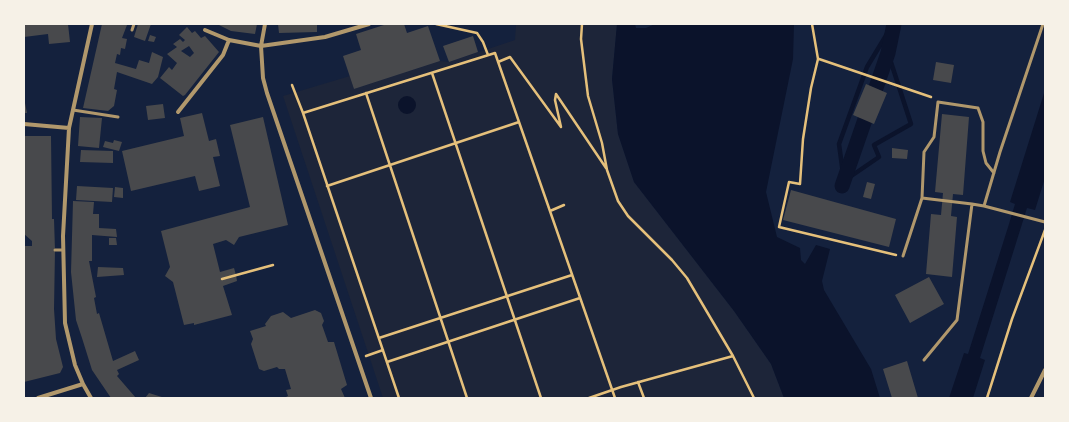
<!DOCTYPE html>
<style>
body{margin:0}
#map{position:relative;width:1069px;height:422px;overflow:hidden;background:#14213d;font-family:Poppins,sans-serif}
canvas{display:block}
.frame{position:absolute;inset:0;border:25px solid #f6f1e7;pointer-events:none}
</style>
<div id="map">
<canvas width="1069" height="422"></canvas>
<div class="frame"></div>
</div>
<script>
const context = document.querySelector('canvas').getContext('2d');
context.lineJoin = 'round';
function fill(path, color) {
  context.fillStyle = color;
  context.fill(path, 'evenodd');
}
function toPath(rows) {
  const path = new Path2D();
  for (const r of rows) {
    if (r.length === 3) {
      path.moveTo(r[0] + r[2], r[1]);
      path.arc(r[0], r[1], r[2], 0, 2 * Math.PI);
      continue;
    }
    path.moveTo(r[0], r[1]);
    for (let i = 2; i < r.length; i += 2) path.lineTo(r[i], r[i + 1]);
  }
  return path;
}
function strokePath(path, color, width, dash) {
  context.strokeStyle = color;
  context.lineWidth = width;
  context.lineCap = dash ? 'butt' : 'round';
  context.setLineDash(dash || []);
  context.stroke(path);
}
const green = toPath([
 [516,24,617,24,612,79,618,134,634,182,734,311,771,364,784,398,383,398,283,96,350,76,354,89,440,61,449,62,515,40]
]);
const water = toPath([
 [617,24,635,24,636,28,646,28,655,24,794,24,793,59,766,192,777,237,800,248,801,260,805,264,816,245,830,249,822,281,824,290,871,369,880,398,784,398,771,364,734,311,634,182,618,134,612,79],
 [1045,90,1045,178,1035,210,1027,208,980,358,985,360,973,398,949,398,964,353,968,354,1009,224,1015,204,1010,202],
 [407,105,9]
]);
const stream = toPath([
 [888,53,911,124,874,145,879,157,844,181,839,144,867,67,893,24]
]);
const canal = toPath([
 [842,186,888,53,894,24]
]);
const building = toPath([
 [24,24,68,24,70,42,49,44,48,34,24,37],
 [102,24,127,25,122,38,127,39,125,49,121,48,120,55,117,54,115,63,136,69,139,60,149,63,152,52,163,57,158,77,152,84,117,72,114,89,117,90,114,106,108,111,83,108],
 [138,24,151,24,145,41,134,37],
 [217,24,257,24,255,34,231,31],
 [278,24,317,24,317,32,279,33],
 [387,24,404,24,407,33,428,26,440,61,354,89,343,56,361,50,356,34],
 [187,27,192,33,195,31,201,38,205,36,219,52,185,95,183,96,160,78,169,67,172,70,177,63,167,54,177,47,173,44,180,39,183,42,185,40,179,35],
 [189,46,194,53,190,57,181,51],
 [150,35,156,37,154,42,148,41],
 [473,36,478,52,449,62,443,46],
 [936,62,954,65,951,83,933,80],
 [866,84,887,93,874,124,853,115],
 [24,103,25,103,27,113,24,113],
 [163,104,165,118,148,120,146,106],
 [202,113,209,141,216,139,220,156,213,157,220,186,199,191,195,176,131,191,122,151,184,136,180,118],
 [942,114,969,117,963,195,953,194,951,216,957,217,952,277,926,274,931,214,941,215,943,193,935,192],
 [80,117,102,118,99,148,78,146],
 [263,117,288,225,239,237,234,245,226,240,213,244,220,272,234,268,236,275,237,281,223,286,232,315,194,325,194,323,184,325,173,282,165,276,170,267,161,231,250,207,230,125],
 [24,136,51,136,52,219,54,219,55,250,54,309,56,339,63,367,60,373,24,382,24,246,32,246,32,241,24,234],
 [114,140,122,142,119,151,103,147,105,141,113,143],
 [892,148,908,150,907,159,892,158],
 [81,150,113,151,113,163,80,162],
 [867,182,875,184,871,199,863,197],
 [77,186,113,188,112,202,76,200],
 [115,187,123,188,123,198,114,197],
 [791,190,896,219,889,247,783,220],
 [73,201,94,202,93,214,99,214,99,228,116,229,117,237,92,235,92,261,89,261,96,297,94,298,97,314,99,313,113,361,135,351,139,360,117,370,119,374,117,376,136,398,111,398,92,370,82,338,76,320,71,272],
 [109,238,116,238,117,245,109,245],
 [98,267,123,268,124,275,97,277],
 [929,277,944,304,910,323,895,295],
 [315,310,321,313,324,321,322,325,328,342,334,342,347,385,341,389,345,398,284,398,288,396,286,390,291,389,285,369,279,369,277,367,264,371,259,369,251,344,253,339,250,331,266,326,265,324,271,316,283,312,291,318],
 [907,361,918,398,892,398,883,369],
 [149,393,165,398,145,398]
]);
const path = toPath([
 [436,24,477,33,483,42,488,55],
 [582,24,581,39,588,96,602,143,607,170,618,201,628,216,672,260,687,278,733,356,754,398],
 [812,24,818,59,811,88,803,139,800,184,789,182,779,227,896,255],
 [819,59,931,97],
 [498,62,510,57,561,127,555,100,556,94,606,168],
 [432,73,541,398],
 [292,85,303,113],
 [366,93,467,398],
 [327,186,519,122],
 [550,211,564,205],
 [222,279,273,265],
 [379,338,572,275],
 [366,356,383,350],
 [387,362,580,298],
 [638,382,644,398],
 [399,398,303,113,495,53,615,398],
 [589,398,621,387,733,356],
 [987,398,1012,319,1045,230]
]);
const service = toPath([
 [132,30,134,24],
 [73,110,118,117],
 [922,198,972,204],
 [984,206,1045,222],
 [55,250,63,250],
 [903,256,922,198,924,152,934,137,938,102,978,108,983,122,983,151,986,163,994,173],
 [924,360,957,320,972,204,984,206,1000,152,1043,24]
]);
const minor = toPath([
 [265,24,261,46,263,78,267,93,371,398],
 [205,30,229,40,261,46,325,37,369,24],
 [178,112,223,55,229,40],
 [24,124,69,128],
 [38,398,83,384],
 [91,398,83,384,75,365,65,323,63,236,69,128,92,24],
 [1031,398,1045,370]
]);
fill(green, '#1d2539');
fill(water, '#0b132b');
strokePath(stream, '#0b132b', 4.5);
strokePath(canal, '#0b132b', 15);
fill(building, '#48494c');
strokePath(path, '#e5c07b', 2.5);
strokePath(service, '#b1986c', 3);
strokePath(minor, '#b1986c', 4);
</script>
